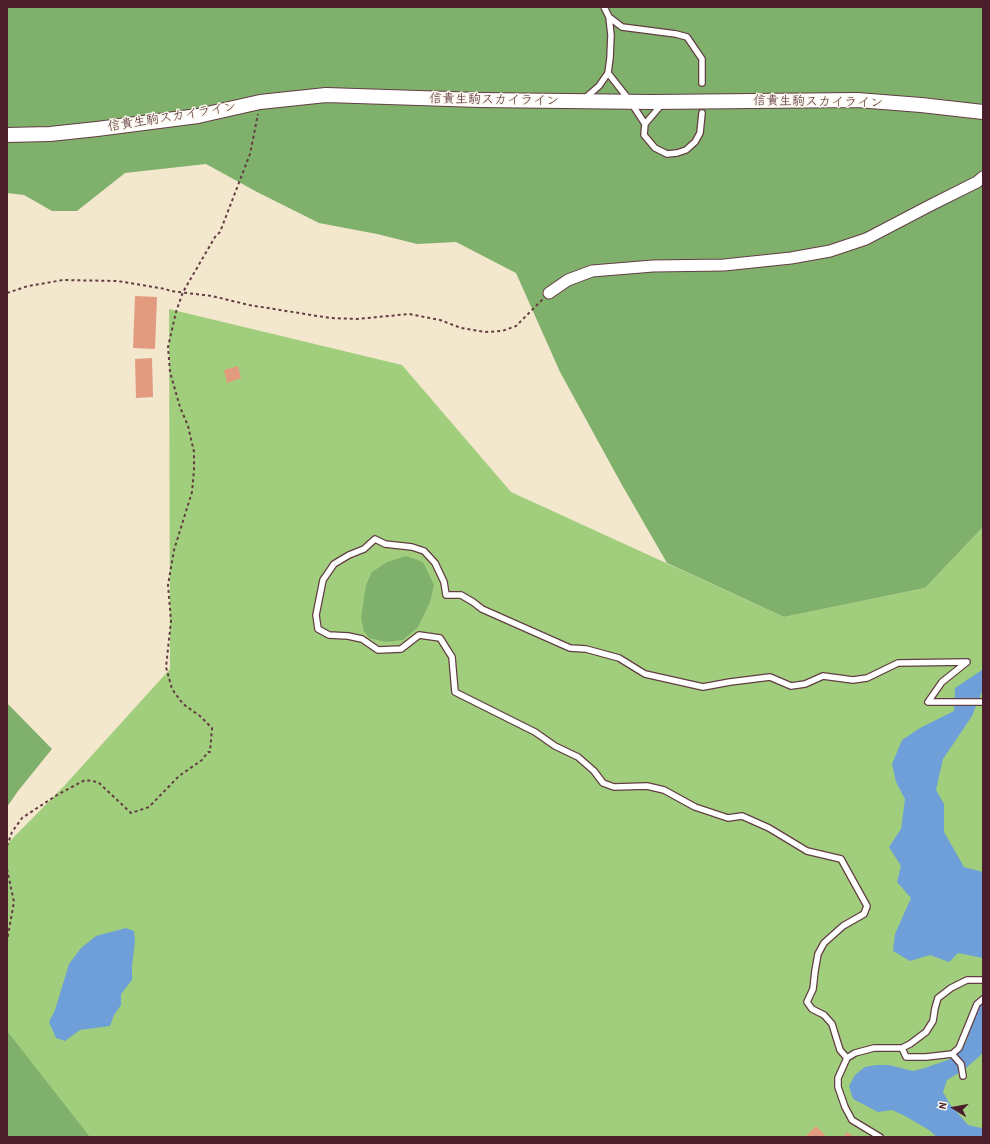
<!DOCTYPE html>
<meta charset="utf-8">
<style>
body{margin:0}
#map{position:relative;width:990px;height:1144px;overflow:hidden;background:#f3e7ce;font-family:"Patrick Hand",sans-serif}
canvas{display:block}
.frame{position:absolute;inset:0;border:8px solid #4a1f2b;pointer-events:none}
.north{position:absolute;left:934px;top:1088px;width:40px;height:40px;-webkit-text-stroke:3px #fbf7ec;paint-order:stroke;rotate:281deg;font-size:11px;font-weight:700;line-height:16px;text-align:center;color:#4a1f2b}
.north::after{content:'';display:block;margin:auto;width:14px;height:18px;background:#4a1f2b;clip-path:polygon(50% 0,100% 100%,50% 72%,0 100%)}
</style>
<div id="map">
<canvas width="990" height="1144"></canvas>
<div class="frame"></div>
<div class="north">N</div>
</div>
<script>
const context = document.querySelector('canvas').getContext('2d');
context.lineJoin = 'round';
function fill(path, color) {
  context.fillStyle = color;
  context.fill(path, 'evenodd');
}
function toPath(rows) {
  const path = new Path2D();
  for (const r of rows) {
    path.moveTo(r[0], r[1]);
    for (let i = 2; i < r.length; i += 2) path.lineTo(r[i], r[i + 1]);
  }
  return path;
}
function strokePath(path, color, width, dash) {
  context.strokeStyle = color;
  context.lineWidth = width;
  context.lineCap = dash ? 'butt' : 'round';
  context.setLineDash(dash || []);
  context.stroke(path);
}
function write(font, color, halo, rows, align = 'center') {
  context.font = font + ' "Patrick Hand","Klee One",sans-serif';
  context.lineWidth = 3;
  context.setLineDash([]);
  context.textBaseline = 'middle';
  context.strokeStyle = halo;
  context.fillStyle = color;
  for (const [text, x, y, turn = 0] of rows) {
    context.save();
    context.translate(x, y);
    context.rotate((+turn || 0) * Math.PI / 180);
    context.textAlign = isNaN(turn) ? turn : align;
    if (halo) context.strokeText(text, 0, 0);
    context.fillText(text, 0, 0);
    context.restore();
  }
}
const green = toPath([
 [169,309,402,365,511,492,784,617,925,588,983,527,983,1137,7,1137,7,844,65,785,170,669]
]);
const forest = toPath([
 [7,7,983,7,983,527,925,588,784,617,667,563,622,485,560,372,516,273,456,242,417,244,377,234,319,223,257,192,206,164,125,173,77,211,52,211,24,195,7,193],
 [406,556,423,562,434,585,430,602,418,627,403,640,386,642,369,638,364,631,361,618,366,585,372,572,387,562],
 [7,703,52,749,18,791,7,807],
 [7,1031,90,1137,7,1137]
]);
const water = toPath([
 [982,670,983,674,983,689,972,716,943,759,936,790,944,804,944,832,964,867,983,872,983,958,958,953,949,962,930,955,910,961,893,951,895,934,911,898,897,882,901,866,889,847,901,829,905,799,896,782,892,764,902,740,920,728,954,711,955,688],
 [126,928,134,931,135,941,132,966,132,980,121,994,121,1005,114,1015,110,1026,80,1030,65,1041,56,1038,49,1022,55,1010,69,964,81,948,96,936],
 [983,1003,983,1053,965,1069,947,1080,943,1092,949,1103,968,1125,981,1128,983,1127,983,1137,937,1137,929,1130,905,1116,892,1110,878,1112,853,1099,849,1086,855,1075,865,1067,876,1065,889,1065,913,1071,925,1068,953,1058,961,1051,967,1040,970,1027,978,1005]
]);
const building = toPath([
 [135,296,157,297,155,349,133,348],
 [152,358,153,397,136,398,135,359],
 [238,366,241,378,227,383,224,370],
 [816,1126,825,1135,823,1137,805,1137],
 [847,1132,854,1137,843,1137]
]);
const path = toPath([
 [7,293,28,286,63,280,117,281,166,289,170,291,212,296,249,305,330,318,357,319,409,314,440,320,461,328,485,332,502,331,516,326,543,299],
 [7,846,12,832,22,818,57,795,85,780,98,782,131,813,149,807,179,776,202,760,208,752,210,752,212,728,200,716,183,704,172,689,166,667,171,621,168,585,174,550,192,492,194,470,194,452,188,426,180,407,170,372,168,347,176,312,183,292,215,237,220,232,250,154,258,114],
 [7,869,14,902,7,941]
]);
const service = toPath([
 [609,17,622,27,676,34,687,37,702,59,702,83],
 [608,73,630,101,645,124],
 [584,99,599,86,608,73,610,58,611,35,609,17,604,7],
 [662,104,645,124,644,135,655,148,667,154,677,153,686,150,695,142,700,133,702,113],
 [902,1048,906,1057,926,1057,952,1054,959,1048,977,1004,983,999],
 [952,1054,961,1064,963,1076],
 [847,1058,840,1050,832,1024,824,1015,812,1009,807,1002,813,989,815,971,818,954,824,943,843,926,864,914,867,906,841,859,807,851,769,828,742,816,728,818,695,807,664,790,647,786,614,787,603,783,594,771,578,757,555,746,535,732,455,692,452,657,440,638,419,635,401,649,378,650,362,639,348,636,329,635,318,629,316,615,323,580,334,564,349,555,364,549,375,539,385,544,412,547,424,551,435,563,444,582,446,595,461,595,473,602,482,609,570,648,586,649,619,658,645,674,703,687,730,682,770,677,791,686,805,684,823,676,853,680,867,678,898,663,967,662,942,682,928,702,983,702],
 [880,1137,852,1120,845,1107,838,1087,838,1078,847,1058,855,1053,874,1048,902,1048,910,1044,926,1032,933,1021,935,1008,938,998,951,988,967,980,983,980]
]);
const minor = toPath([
 [549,293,568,280,592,271,653,266,724,265,791,258,830,251,866,239,931,205,977,182,983,177]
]);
const tertiary = toPath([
 [7,135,50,134,97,129,198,116,260,102,326,95,480,100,651,102,857,100,921,105,983,112]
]);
const streetNames = [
 ["信貴生駒スカイライン",494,100,1],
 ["信貴生駒スカイライン",818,102,1],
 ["信貴生駒スカイライン",172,117,-9]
];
fill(green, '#a1ce7c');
fill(forest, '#80b16c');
fill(water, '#6e9fd8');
fill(building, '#e39b80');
strokePath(service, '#633d43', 8);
strokePath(minor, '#633d43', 13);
strokePath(tertiary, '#633d43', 16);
strokePath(path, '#633d43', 2, [3, 3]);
strokePath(service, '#fff', 5.5);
strokePath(minor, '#fff', 11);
strokePath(tertiary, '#fff', 14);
write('13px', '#4a1f2b', '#fbf7ec', streetNames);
</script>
